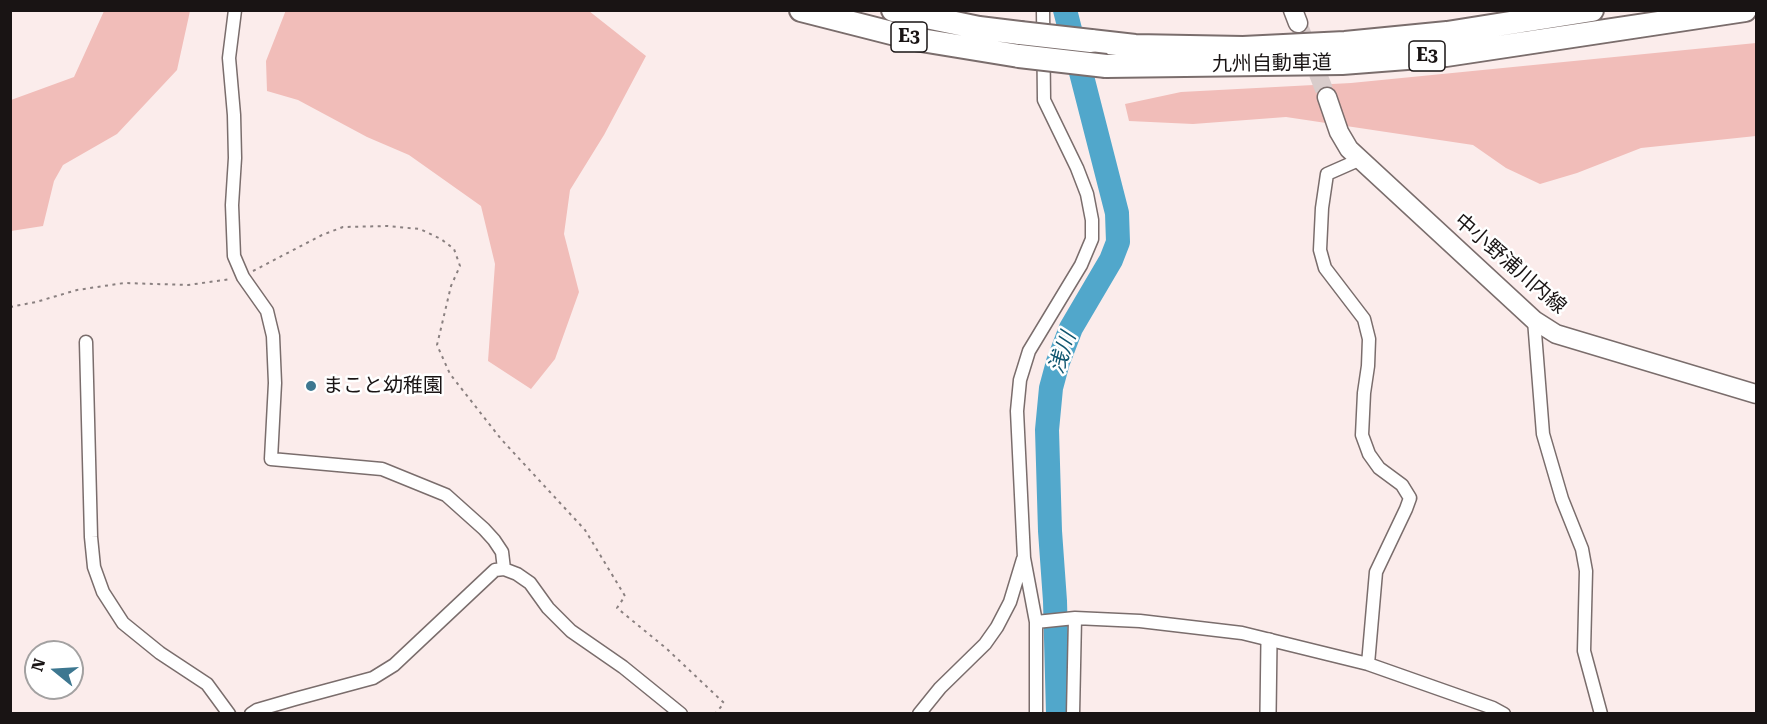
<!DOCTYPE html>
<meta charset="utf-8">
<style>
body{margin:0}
#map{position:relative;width:1767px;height:724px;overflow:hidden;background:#fbeceb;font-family:"Roboto Serif",serif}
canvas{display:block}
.frame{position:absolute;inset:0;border:12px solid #191414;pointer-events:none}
.north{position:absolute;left:24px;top:640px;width:60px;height:60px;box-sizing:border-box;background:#fff;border:2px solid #a3a1a1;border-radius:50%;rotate:288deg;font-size:16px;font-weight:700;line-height:24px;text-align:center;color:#191414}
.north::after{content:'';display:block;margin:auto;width:21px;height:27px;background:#3d7790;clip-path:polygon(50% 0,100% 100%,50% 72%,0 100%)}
</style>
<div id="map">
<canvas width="1767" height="724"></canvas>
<div class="frame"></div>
<div class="north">N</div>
</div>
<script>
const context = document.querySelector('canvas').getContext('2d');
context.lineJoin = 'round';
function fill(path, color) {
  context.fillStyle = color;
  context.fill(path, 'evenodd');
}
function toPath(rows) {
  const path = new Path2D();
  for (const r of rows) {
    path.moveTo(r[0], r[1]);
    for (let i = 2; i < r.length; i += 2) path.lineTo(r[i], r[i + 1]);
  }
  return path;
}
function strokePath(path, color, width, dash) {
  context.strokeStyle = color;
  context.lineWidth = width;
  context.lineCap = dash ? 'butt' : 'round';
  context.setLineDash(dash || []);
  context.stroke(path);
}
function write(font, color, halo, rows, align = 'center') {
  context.font = font + ' "Roboto Serif","Noto Sans JP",serif';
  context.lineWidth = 5;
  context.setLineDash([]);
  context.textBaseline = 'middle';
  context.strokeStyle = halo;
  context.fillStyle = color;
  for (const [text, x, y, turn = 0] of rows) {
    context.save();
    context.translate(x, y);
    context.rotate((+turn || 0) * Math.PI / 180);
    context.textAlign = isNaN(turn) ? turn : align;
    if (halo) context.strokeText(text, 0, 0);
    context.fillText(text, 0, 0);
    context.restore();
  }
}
const green = toPath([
 [286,10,589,11,646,56,604,135,570,190,564,234,579,292,555,359,531,389,488,361,495,264,481,206,409,155,367,137,298,100,267,91,266,61],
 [104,11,190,11,177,70,117,134,63,165,54,181,43,226,11,231,11,100,74,77],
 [1756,43,1756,136,1641,148,1577,173,1540,184,1506,168,1473,145,1286,117,1193,124,1129,121,1125,104,1181,92,1351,83]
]);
const river = toPath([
 [1058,714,1055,601,1050,531,1047,430,1051,388,1058,362,1071,328,1111,260,1118,242,1117,213,1065,10]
]);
const secondaryTunnel = toPath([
 [1298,23,1327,97]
]);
const path = toPath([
 [253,271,322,235,343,227,387,226,420,229,441,239,454,249,460,266,451,286,437,345,450,374,501,439,585,530,625,596,617,608,667,649,724,703,715,714],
 [10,307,36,302,77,290,124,283,188,285,231,279]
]);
const minor = toPath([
 [235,10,229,58,234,115,235,158,232,205,234,256,243,277,267,311,273,336,275,383,271,459,382,469,446,495,484,529,494,540,502,552,504,569],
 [1361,159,1327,174,1322,208,1320,250,1325,268,1364,319,1369,339,1368,366,1364,393,1362,435,1369,454,1379,468,1402,485,1410,498,1406,509,1376,572,1368,664],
 [1534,320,1543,434,1562,499,1582,549,1586,571,1584,651,1601,714],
 [86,342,91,537,94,567,103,592,123,623,160,653,207,684,229,714],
 [1036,622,1075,618,1140,621,1242,633,1368,664,1493,708,1504,714],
 [251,714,257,710,295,699,373,678,394,665,495,570,504,569,517,574,530,583,548,608,571,631,623,667,681,714],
 [919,714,940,688,985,644,997,627,1010,602,1023,559],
 [1036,714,1036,622,1024,558,1017,411,1020,380,1029,351,1081,265,1092,239,1092,220,1087,194,1077,168,1044,100,1043,10],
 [1073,714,1075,618]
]);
const tertiary = toPath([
 [1268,714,1269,641]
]);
const secondary = toPath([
 [1293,10,1298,23],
 [1327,97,1339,132,1349,149,1534,320,1556,334,1756,394]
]);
const motorway = toPath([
 [801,10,915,39,1019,56],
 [893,10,979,28,1020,33],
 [1091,41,1135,46,1243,48,1345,43,1447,33,1592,10],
 [1106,66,1342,63,1446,55,1745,10]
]);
const motorwayBridge = toPath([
 [1020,33,1091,41],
 [1019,56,1106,66]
]);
const markers = [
 [311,386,6,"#3d7790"]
];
const shields = [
 [909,37,36],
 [1427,56,36]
];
const shieldNames = [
 ["E3",909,37],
 ["E3",1427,56]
];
const streetNames = [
 ["九州自動車道",1272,64,-1],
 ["中小野浦川内線",1510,264,41]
];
const poiNames = [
 ["まこと幼稚園",323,386]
];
const waterNames = [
 ["浅川",1063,353,-71]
];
fill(green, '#f1bdb9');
strokePath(river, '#51a7cb', 24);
strokePath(secondaryTunnel, '#d9cccb', 18, [18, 9]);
strokePath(minor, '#7a6d6c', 15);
strokePath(tertiary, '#7a6d6c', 18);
strokePath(secondary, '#7a6d6c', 21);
strokePath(motorway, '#7a6d6c', 26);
strokePath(path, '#8a8080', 2, [3, 4.5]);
strokePath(minor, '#fff', 12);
strokePath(tertiary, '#fff', 15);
strokePath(secondary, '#fff', 18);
strokePath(motorway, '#fff', 22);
strokePath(motorwayBridge, '#7a6d6c', 26, []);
strokePath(motorwayBridge, '#fff', 22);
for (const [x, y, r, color] of markers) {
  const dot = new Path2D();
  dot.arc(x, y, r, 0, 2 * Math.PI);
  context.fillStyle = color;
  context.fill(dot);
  strokePath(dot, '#fff', 2);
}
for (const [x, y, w] of shields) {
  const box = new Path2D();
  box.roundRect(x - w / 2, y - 15, w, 30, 4.5);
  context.fillStyle = '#fff';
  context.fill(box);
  strokePath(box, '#191414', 1.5);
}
write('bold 18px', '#191414', null, shieldNames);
write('20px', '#191414', '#fff', streetNames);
write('20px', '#191414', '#fff', poiNames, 'left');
write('italic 21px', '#105670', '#fff', waterNames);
</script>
